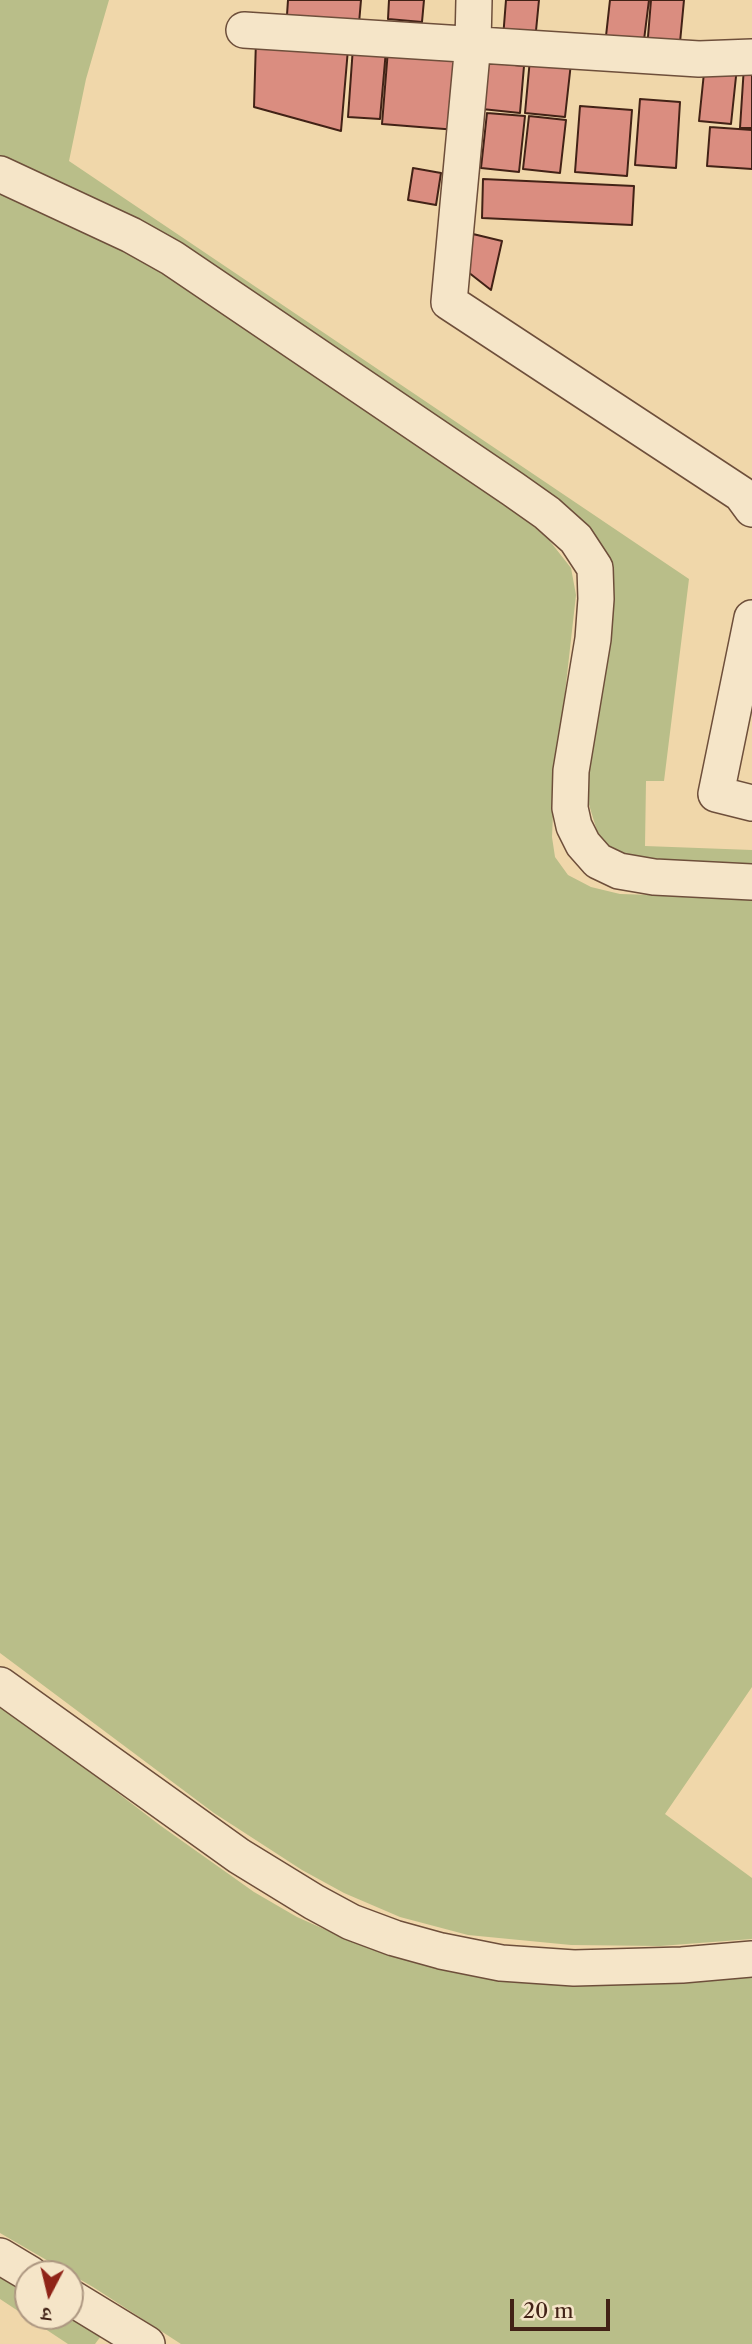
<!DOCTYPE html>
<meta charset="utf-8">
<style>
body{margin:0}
#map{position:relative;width:752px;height:2344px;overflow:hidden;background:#f0d7aa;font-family:"Libre Caslon Text","Noto Serif Devanagari",serif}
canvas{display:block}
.north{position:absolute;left:14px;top:2260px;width:70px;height:70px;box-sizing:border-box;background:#f5e5c8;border:2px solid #ad9781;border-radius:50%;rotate:187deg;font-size:19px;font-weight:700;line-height:28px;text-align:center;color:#422216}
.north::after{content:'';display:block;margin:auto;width:24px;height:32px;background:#8f2418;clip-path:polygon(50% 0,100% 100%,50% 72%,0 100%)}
.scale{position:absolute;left:510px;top:2299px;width:100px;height:32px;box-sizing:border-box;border:4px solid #422216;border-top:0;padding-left:9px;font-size:21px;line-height:24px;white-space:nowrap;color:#422216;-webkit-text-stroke:5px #f5e5c8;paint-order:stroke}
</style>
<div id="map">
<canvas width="752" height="2344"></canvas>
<div class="north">उ</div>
<div class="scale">20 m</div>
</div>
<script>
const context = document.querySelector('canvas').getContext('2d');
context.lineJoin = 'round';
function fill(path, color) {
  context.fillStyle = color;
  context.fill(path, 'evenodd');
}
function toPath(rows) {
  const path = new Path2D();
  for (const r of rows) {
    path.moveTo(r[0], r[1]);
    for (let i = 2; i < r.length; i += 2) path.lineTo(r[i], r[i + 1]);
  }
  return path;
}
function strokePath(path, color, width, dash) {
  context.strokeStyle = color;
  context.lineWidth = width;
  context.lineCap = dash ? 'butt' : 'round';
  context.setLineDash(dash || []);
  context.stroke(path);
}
const green = toPath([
 [0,0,109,0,86,79,69,161,689,579,664,781,646,781,645,846,752,850,752,867,628,858,610,849,597,831,587,798,584,769,613,594,613,567,602,545,582,523,0,163],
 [0,189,118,240,507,503,549,540,571,568,576,595,554,791,552,837,555,857,568,875,591,887,620,894,752,898,752,1687,665,1814,752,1878,752,1939,660,1946,571,1945,468,1935,400,1917,344,1893,302,1870,214,1813,0,1653],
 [0,1703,161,1826,254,1892,297,1917,353,1942,412,1962,468,1973,752,1975,752,2344,181,2344,93,2287,0,2233],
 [0,2273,28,2290,28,2316,69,2316,101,2336,95,2344,68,2344,0,2299]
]);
const building = toPath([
 [288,0,361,0,358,35,286,30,288,0],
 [389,0,424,0,422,22,388,19,389,0],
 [506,0,539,0,535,41,503,38,506,0],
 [610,0,649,0,644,40,606,36,610,0],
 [651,0,684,0,679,53,647,49,651,0],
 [256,40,348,49,341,131,254,107,256,40],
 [353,47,386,50,380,119,348,117,353,47],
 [388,50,462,55,457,130,382,124,388,50],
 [530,59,571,63,565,117,525,113,530,59],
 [486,62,524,66,520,113,482,109,486,62],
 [705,63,737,67,731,124,699,121,705,63],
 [744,66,752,66,752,128,740,128,744,66],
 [640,99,680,102,676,168,635,165,640,99],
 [580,106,632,110,627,176,575,172,580,106],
 [487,113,525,116,519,172,481,168,487,113],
 [529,116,566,120,560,173,523,169,529,116],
 [710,127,752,130,752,169,707,166,710,127],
 [413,168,441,173,436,205,408,200,413,168],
 [483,179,634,186,632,225,482,218,483,179],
 [473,234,502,241,491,290,468,272,473,234]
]);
const minor = toPath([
 [474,0,473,43,449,302,741,494,752,509],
 [244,30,699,59,752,57],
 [0,174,131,235,172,258,513,489,547,513,576,539,595,568,596,599,593,639,571,771,570,808,574,826,583,844,598,861,619,871,654,877,752,882],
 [752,618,716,794,752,803],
 [0,1685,239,1856,314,1902,351,1922,394,1938,441,1951,501,1963,574,1968,682,1965,752,1959],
 [0,2256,30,2274],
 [70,2297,147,2344]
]);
fill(green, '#b9be89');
fill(building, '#da8d80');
strokePath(building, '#422216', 2);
strokePath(minor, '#6e4f3b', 38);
strokePath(minor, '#f5e5c8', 35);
</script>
